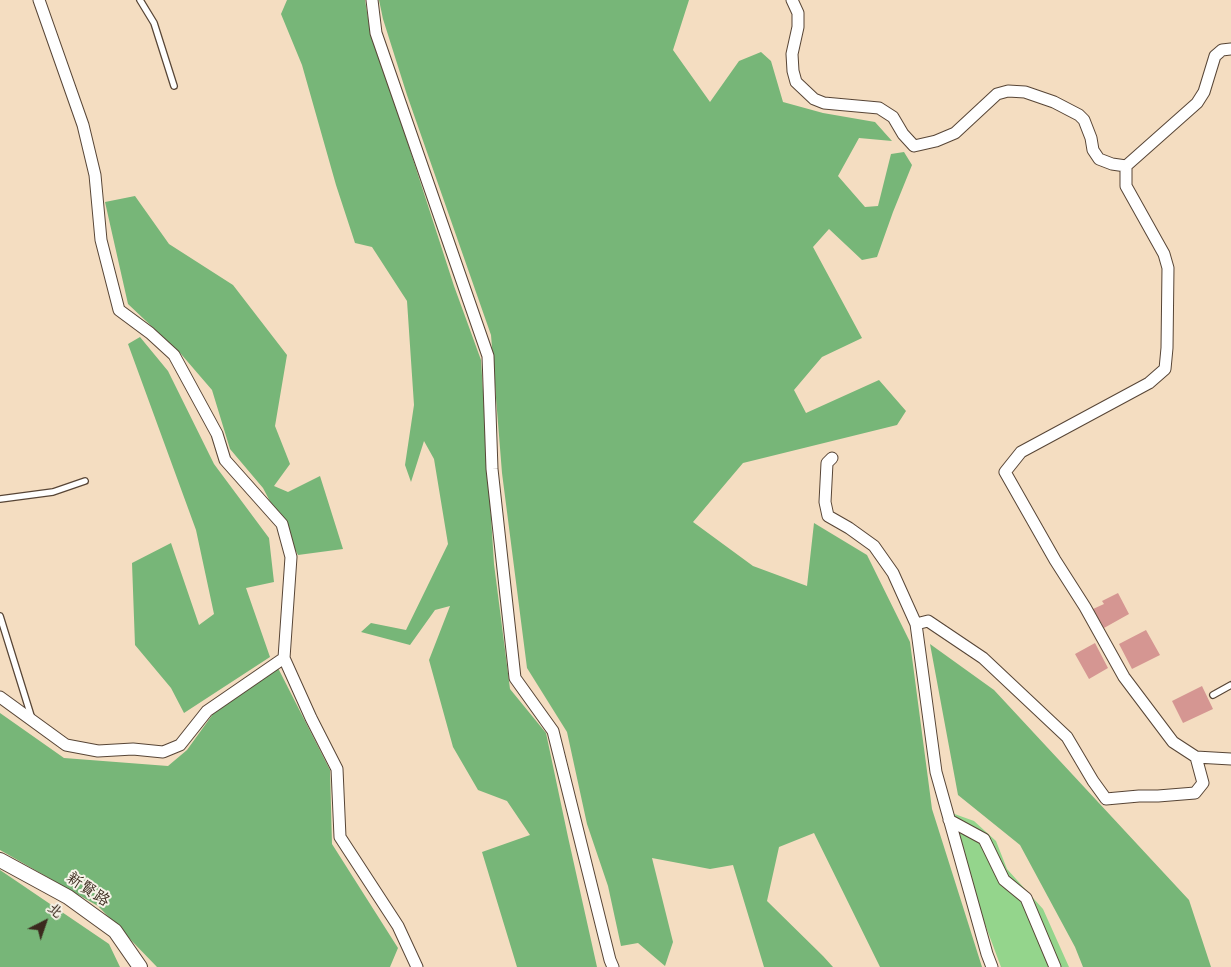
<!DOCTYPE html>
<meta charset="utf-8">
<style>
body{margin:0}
#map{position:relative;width:1231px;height:967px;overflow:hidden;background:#f4ddc1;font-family:Kalam,"LXGW WenKai TC",sans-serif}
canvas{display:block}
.north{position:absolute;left:20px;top:897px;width:50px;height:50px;-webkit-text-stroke:4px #f7f3e8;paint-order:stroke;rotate:41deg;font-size:14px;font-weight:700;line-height:20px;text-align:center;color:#3b2a1e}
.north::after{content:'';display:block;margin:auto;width:18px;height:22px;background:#3b2a1e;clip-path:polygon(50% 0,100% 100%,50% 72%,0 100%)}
</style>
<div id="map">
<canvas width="1231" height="967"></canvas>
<div class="north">北</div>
</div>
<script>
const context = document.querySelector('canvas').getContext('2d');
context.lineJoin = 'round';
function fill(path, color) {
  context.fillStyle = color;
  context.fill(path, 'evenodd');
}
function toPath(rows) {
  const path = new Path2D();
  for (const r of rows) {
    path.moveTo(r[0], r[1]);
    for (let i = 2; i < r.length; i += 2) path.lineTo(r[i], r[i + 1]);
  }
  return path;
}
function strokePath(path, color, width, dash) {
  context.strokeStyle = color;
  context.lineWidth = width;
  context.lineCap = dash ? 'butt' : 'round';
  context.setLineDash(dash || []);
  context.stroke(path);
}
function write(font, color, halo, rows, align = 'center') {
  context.font = font + ' Kalam,"LXGW WenKai TC",sans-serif';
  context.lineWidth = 4;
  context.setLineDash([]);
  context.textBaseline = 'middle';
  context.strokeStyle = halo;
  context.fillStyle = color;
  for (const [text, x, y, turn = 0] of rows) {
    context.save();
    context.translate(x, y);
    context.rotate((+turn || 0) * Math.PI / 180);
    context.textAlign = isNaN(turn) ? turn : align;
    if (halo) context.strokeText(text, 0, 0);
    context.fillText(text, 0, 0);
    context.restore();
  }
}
const green = toPath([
 [949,812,974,821,996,841,1007,869,1043,909,1069,967,1001,967,973,892]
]);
const forest = toPath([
 [287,0,365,0,371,36,387,79,454,286,481,360,494,564,510,689,546,733,568,837,597,967,517,967,482,852,530,835,507,801,478,790,453,747,429,660,450,606,435,610,410,645,361,632,371,623,406,630,448,544,434,459,424,441,411,482,405,465,414,405,407,301,372,247,355,243,336,185,302,65,281,14],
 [379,0,689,0,673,50,710,102,739,61,761,52,771,61,783,102,823,113,875,122,892,141,859,138,838,176,865,207,878,206,891,154,904,152,912,165,893,212,877,257,862,260,829,229,813,247,862,338,822,357,794,390,806,413,879,380,906,411,897,425,743,463,693,522,753,566,807,586,814,523,867,555,910,642,932,809,982,967,880,967,814,833,779,847,767,901,823,956,833,967,764,967,733,865,710,869,652,858,673,942,665,966,638,943,621,946,608,886,587,824,567,732,527,668,502,473,491,335,407,95,383,19],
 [135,196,169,244,233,285,287,355,275,426,290,464,274,486,288,492,320,476,343,549,298,555,263,488,230,449,212,390,181,354,128,304,105,202],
 [140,337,168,371,214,464,269,538,274,582,246,588,270,657,184,713,171,688,135,645,132,563,171,543,199,625,214,614,196,530,128,344],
 [930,644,994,690,1189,900,1211,967,1083,967,1075,947,1020,845,958,795],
 [278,668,330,770,332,844,398,948,390,967,157,967,98,906,0,850,0,713,64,758,168,766,187,750,213,714],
 [0,870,109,944,120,967,0,967]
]);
const building = toPath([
 [1118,593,1129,614,1104,628,1093,609,1104,604,1102,601],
 [1146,630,1160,655,1132,669,1119,644],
 [1095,643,1108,668,1089,679,1075,654],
 [1202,686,1213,709,1183,723,1172,701]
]);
const service = toPath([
 [140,0,154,23,174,86],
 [0,499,53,492,85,481],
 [0,616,32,719],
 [1213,695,1231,685]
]);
const minor = toPath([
 [39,0,83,125,95,175,101,240,119,310,150,333,174,355,217,434,225,460,282,524,291,557,284,658],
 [372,0,376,33,488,356,492,469,515,678,553,731,610,960,613,967],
 [792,0,798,13,798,27,792,54,793,71,796,82,814,99,824,103,879,108,893,117,903,134,914,146,936,141,955,133,997,94,1008,91,1025,92,1054,102,1079,115,1084,120,1091,138,1093,150,1099,159,1112,164,1126,166],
 [1231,49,1222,50,1215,56,1204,92,1197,103,1126,166,1126,186,1164,254,1168,268,1167,348,1165,369,1149,383,1021,452,1005,472,1055,560,1085,607,1124,677,1173,742,1196,757,1231,759],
 [832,458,827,463,825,502,828,516,849,528,874,546,893,573,916,624,928,621,983,658,1067,737,1093,781,1106,799,1139,796,1158,796,1195,793,1203,783,1196,757],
 [916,624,936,772,987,954,992,967],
 [0,697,66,745,98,751,133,749,163,752,180,745,207,711,284,658,311,718,337,769,340,837,398,926,417,967],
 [949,820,984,839,1004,880,1026,898,1055,967]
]);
const tertiary = toPath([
 [0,860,68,897,115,931,140,967]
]);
const streetNames = [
 ["新賢路",87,891,34]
];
fill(green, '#94d58c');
fill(forest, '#77b678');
fill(building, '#d59692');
strokePath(service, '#574536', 8);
strokePath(minor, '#574536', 13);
strokePath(tertiary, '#574536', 16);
strokePath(service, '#fff', 5.5);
strokePath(minor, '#fff', 11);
strokePath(tertiary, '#fff', 14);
write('16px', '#3b2a1e', '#f7f3e8', streetNames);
</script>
